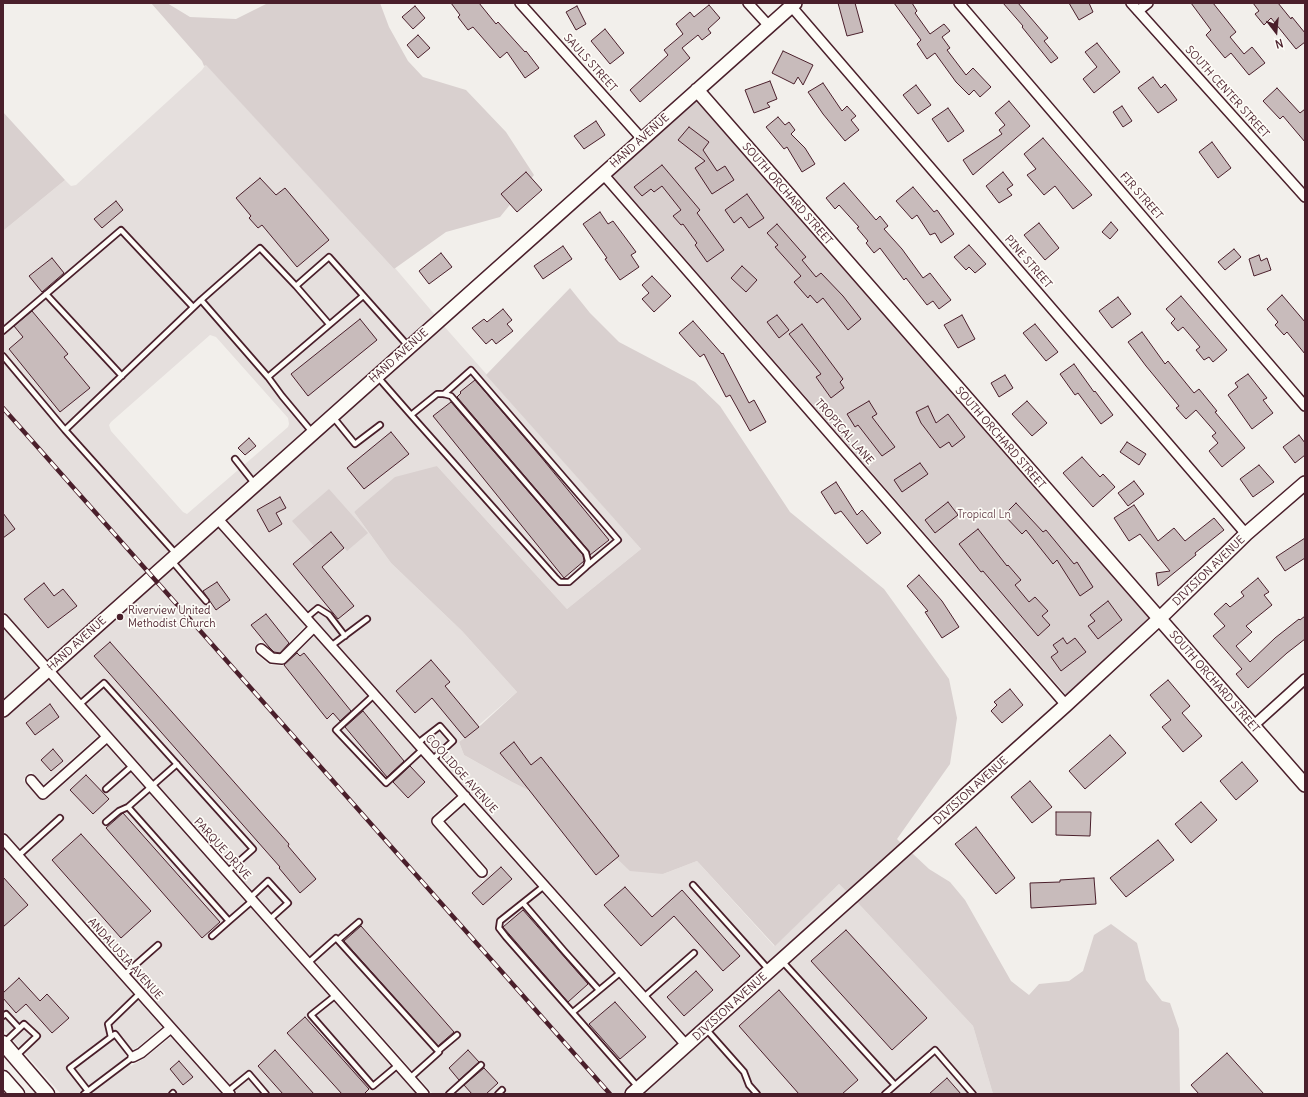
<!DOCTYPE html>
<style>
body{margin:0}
#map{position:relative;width:1308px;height:1097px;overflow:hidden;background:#f2efeb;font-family:Delius,sans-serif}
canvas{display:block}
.frame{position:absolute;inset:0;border:4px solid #4a1f2b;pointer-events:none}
.north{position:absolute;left:1256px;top:12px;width:40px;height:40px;-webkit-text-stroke:3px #fdfcf7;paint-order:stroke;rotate:164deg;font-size:11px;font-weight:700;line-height:16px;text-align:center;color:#4a1f2b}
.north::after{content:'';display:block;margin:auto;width:14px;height:18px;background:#4a1f2b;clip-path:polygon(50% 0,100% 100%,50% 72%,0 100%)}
</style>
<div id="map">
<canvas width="1308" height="1097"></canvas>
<div class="frame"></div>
<div class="north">N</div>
</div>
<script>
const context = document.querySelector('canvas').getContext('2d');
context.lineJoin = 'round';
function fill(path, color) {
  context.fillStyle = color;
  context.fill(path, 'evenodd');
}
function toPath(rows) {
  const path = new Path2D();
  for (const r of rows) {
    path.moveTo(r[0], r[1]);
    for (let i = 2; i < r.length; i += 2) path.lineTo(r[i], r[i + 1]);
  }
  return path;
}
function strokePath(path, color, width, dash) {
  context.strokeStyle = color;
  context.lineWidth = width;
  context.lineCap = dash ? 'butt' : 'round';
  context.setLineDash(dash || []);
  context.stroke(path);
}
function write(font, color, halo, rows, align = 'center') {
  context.font = font + ' Delius,sans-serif';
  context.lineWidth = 3.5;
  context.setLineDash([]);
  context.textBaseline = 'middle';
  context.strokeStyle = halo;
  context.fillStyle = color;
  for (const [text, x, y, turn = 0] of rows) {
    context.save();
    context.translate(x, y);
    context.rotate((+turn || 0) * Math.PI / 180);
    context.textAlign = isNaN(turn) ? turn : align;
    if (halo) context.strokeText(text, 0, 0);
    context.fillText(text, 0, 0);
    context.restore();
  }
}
const built = toPath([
 [206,64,394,269,395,268,435,315,48,661,3,610,3,231,65,180,71,186,76,185,202,70],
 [210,335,216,337,288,418,289,424,288,427,187,514,183,512,111,431,109,425,111,422],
 [443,325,641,549,567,609,437,466,354,512,391,563,462,631,517,692,459,742,464,755,512,782,578,815,663,874,697,861,774,946,839,884,848,893,687,1037,226,519],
 [217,527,305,626,280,652,273,652,260,640,253,651,268,664,272,665,282,666,286,664,314,636,456,795,433,815,433,825,483,881,491,872,446,822,464,805,678,1045,622,1094,433,1094,57,671],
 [3,628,39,669,3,701],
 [48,679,98,736,43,785,31,771,23,780,39,798,47,799,107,746,416,1094,238,1094,3,830,3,719],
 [3,848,162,1027,138,1047,125,1054,131,1066,145,1058,171,1037,222,1094,61,1094,3,1029],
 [857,902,973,1026,993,1094,642,1094,687,1055]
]);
const green = toPath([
 [151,3,167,3,190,17,236,19,268,3,380,3,389,27,408,61,423,77,466,90,506,132,534,175,500,217,446,232,394,269,206,65,204,66,202,61],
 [696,99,1150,618,1067,696,612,175],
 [3,112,65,180,3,231],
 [570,288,590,313,619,342,695,382,720,406,790,512,884,589,949,679,957,718,950,764,897,839,902,844,848,893,839,884,775,946,697,861,663,874,630,871,606,848,578,815,512,782,464,755,459,742,481,725,517,692,462,631,391,563,354,512,395,477,437,466,567,609,641,549,486,375],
 [329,489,368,533,347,551,331,532,314,546,292,521],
 [912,853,929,869,950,882,965,900,1011,981,1029,995,1039,984,1069,981,1083,971,1094,935,1111,924,1137,943,1146,980,1162,1001,1170,1003,1179,1029,1180,1094,993,1094,973,1026,857,902]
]);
const building = toPath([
 [451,3,479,3,496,24,498,22,525,52,526,51,539,68,525,78,507,52,500,58,473,27,468,30,458,17,460,15,451,3],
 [838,3,855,3,863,32,847,36,838,3],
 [894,3,912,3,917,11,915,13,930,34,944,24,950,31,942,37,950,48,947,50,966,75,973,68,991,87,980,97,974,90,969,95,956,82,935,53,927,59,917,44,921,40,894,3],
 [1003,3,1018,3,1048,38,1044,41,1058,58,1051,63,1022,27,1023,26,1003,3],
 [1069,3,1089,3,1093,12,1079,20,1069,3],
 [1191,3,1213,3,1236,32,1230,37,1244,54,1252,47,1265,63,1249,75,1231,53,1225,58,1206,35,1211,30,1191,3],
 [1253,3,1278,3,1291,19,1292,17,1305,33,1305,42,1296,49,1271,18,1264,25,1255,14,1259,11,1253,3],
 [709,5,720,18,708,29,711,33,702,40,698,35,682,48,690,58,640,102,630,90,668,55,664,50,683,34,676,24,690,12,694,17,709,5],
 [415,6,425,18,413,29,402,17,415,6],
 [577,6,586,24,576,30,566,12,577,6],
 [605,29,624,53,610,64,591,41,605,29],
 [418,35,430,48,418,58,407,45,418,35],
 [1097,43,1120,72,1094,93,1083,79,1097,67,1085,52,1097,43],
 [783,51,813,65,803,85,798,77,794,84,772,73,783,51],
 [1153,77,1161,88,1165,84,1177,100,1158,113,1138,88,1153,77],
 [770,81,777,99,767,103,770,107,754,113,745,90,770,81],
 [823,83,842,111,847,106,856,116,851,120,859,130,845,141,823,114,808,92,823,83],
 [916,85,931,105,918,114,903,95,916,85],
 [1277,88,1300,113,1305,109,1305,142,1283,116,1280,119,1263,101,1277,88],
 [1009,101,1030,126,973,175,963,160,1002,134,999,130,1005,125,995,113,1009,101],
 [1122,106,1132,121,1123,127,1113,112,1122,106],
 [948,108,964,131,948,142,932,119,948,108],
 [778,117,785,125,789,122,795,130,791,134,805,148,815,164,802,172,787,147,784,149,766,127,778,117],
 [596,121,605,135,584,149,574,136,596,121],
 [689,127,709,142,703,150,717,171,725,166,734,180,712,194,695,168,705,161,678,140,689,127],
 [1043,138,1092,195,1073,209,1055,186,1044,195,1027,175,1036,169,1024,154,1043,138],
 [1212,142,1231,168,1218,178,1199,152,1212,142],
 [662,165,700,210,697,213,724,250,707,262,695,245,697,243,683,224,681,225,673,216,681,210,662,186,654,192,651,189,642,196,634,187,662,165],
 [526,172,542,190,517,212,501,194,526,172],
 [1003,172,1013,185,1007,189,1012,195,999,203,986,186,1003,172],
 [260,178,276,195,285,188,329,240,297,267,262,225,258,228,249,218,251,216,236,198,260,178],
 [844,183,876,220,880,216,888,226,884,229,902,249,923,278,930,273,951,300,939,309,933,301,927,305,906,278,904,280,880,248,874,253,866,243,868,241,857,228,859,227,839,205,835,209,826,198,844,183],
 [913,187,934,212,937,210,954,234,941,243,935,233,930,235,917,215,912,219,896,201,913,187],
 [747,194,764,218,749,228,741,217,734,223,725,210,747,194],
 [116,201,123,210,102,228,94,219,116,201],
 [600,212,608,224,613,221,636,252,631,255,639,267,620,280,605,259,607,258,583,224,600,212],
 [1111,222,1118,230,1110,239,1102,232,1111,222],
 [1039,223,1059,248,1045,260,1024,235,1039,223],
 [777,224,806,257,802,260,816,277,821,273,843,296,861,319,848,330,823,298,817,303,810,295,808,298,794,282,801,276,775,247,778,245,767,233,777,224],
 [969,245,986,264,975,273,969,267,966,270,954,257,969,245],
 [563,246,572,259,543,279,534,266,563,246],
 [1234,249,1241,257,1225,270,1218,262,1234,249],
 [441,253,452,267,429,284,419,271,441,253],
 [1259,255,1261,261,1267,258,1271,270,1254,276,1249,259,1259,255],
 [52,258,64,273,42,292,29,276,52,258],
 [742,266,757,280,746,292,731,278,742,266],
 [652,276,671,296,654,312,642,299,649,293,642,285,652,276],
 [1282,295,1305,322,1305,354,1287,332,1284,335,1275,325,1278,322,1267,309,1282,295],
 [1181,296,1227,350,1213,362,1209,357,1204,360,1196,350,1200,347,1183,327,1178,331,1171,323,1175,319,1166,309,1181,296],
 [1118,297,1131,314,1112,328,1099,311,1118,297],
 [503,309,512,320,507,324,513,331,496,344,492,339,486,344,472,328,484,319,487,322,503,309],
 [32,311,68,354,64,357,90,388,60,412,9,349,23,337,14,326,32,311],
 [777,315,789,330,779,338,767,322,777,315],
 [962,315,975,339,958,348,944,325,962,315],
 [360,319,377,340,308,396,291,374,360,319],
 [693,321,722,354,723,353,749,403,754,400,766,422,750,431,730,395,726,397,704,354,700,357,679,333,693,321],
 [802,324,843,379,840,382,844,388,831,398,816,377,821,374,789,334,802,324],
 [1035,324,1058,352,1046,361,1023,333,1035,324],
 [1142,332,1165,364,1168,361,1194,393,1199,389,1217,411,1215,412,1245,448,1222,467,1209,451,1218,443,1212,436,1216,433,1196,410,1186,419,1176,408,1179,406,1146,366,1128,342,1142,332],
 [1074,364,1094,392,1095,391,1113,415,1101,424,1078,393,1075,395,1060,374,1074,364],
 [1248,374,1267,398,1263,400,1273,413,1252,429,1228,395,1238,387,1235,383,1248,374],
 [1005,375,1013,388,999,397,991,383,1005,375],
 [475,380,541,457,609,540,590,555,589,551,457,397,461,393,460,392,475,380],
 [869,401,877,414,872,417,895,447,882,456,858,425,855,427,847,414,869,401],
 [1027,401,1047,423,1032,436,1012,414,1027,401],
 [451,402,583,555,584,561,564,578,433,416,451,402],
 [928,406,936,423,948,414,965,437,952,447,949,442,940,448,921,423,916,412,928,406],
 [391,432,409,454,364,489,347,468,391,432],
 [1299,435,1305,443,1305,455,1295,463,1283,447,1299,435],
 [249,438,256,446,245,455,238,448,249,438],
 [1127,442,1146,454,1139,465,1120,452,1127,442],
 [1082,457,1100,477,1103,474,1115,487,1093,507,1063,473,1082,457],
 [920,463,928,474,902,492,894,480,920,463],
 [1259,465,1274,482,1253,497,1240,479,1259,465],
 [1134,481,1144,494,1128,506,1118,493,1134,481],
 [836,482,857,515,862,510,881,533,867,544,841,511,835,514,821,492,836,482],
 [280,497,286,508,276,513,282,524,269,532,257,510,280,497],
 [948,502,958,515,935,533,925,520,948,502],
 [1016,503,1043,532,1046,530,1074,564,1077,562,1093,587,1080,596,1057,560,1053,564,1026,530,1022,534,1004,515,1016,503],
 [1134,505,1158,541,1174,528,1185,541,1214,518,1224,530,1195,553,1196,555,1158,586,1156,573,1170,571,1140,534,1129,541,1114,518,1134,505],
 [3,513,15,529,3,538,3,513],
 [978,529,1007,566,1008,565,1021,580,1015,585,1029,602,1035,597,1048,611,1042,616,1050,625,1038,636,983,571,981,572,959,544,978,529],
 [331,532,344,548,322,567,354,606,338,619,293,564,331,532],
 [1305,538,1305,558,1285,571,1276,557,1305,538],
 [919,575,942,601,959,627,942,638,925,612,928,611,907,586,919,575],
 [1258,578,1269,592,1264,595,1272,605,1246,626,1252,632,1236,646,1250,662,1275,638,1299,619,1300,620,1305,616,1305,639,1287,653,1248,688,1236,674,1242,669,1213,636,1225,626,1214,614,1226,603,1230,607,1244,596,1241,592,1258,578],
 [217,582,230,600,216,610,203,591,217,582],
 [44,583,54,596,63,589,77,606,48,628,24,599,44,583],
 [1108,601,1122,620,1098,639,1088,626,1095,621,1090,615,1108,601],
 [266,614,289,643,280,653,274,652,269,647,251,625,266,614],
 [1063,638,1067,644,1075,638,1086,652,1061,671,1051,657,1058,652,1053,645,1063,638],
 [110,642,289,844,288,846,316,879,300,893,279,868,280,867,94,656,110,642],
 [297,653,300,656,304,653,351,711,340,721,333,713,327,719,284,665,297,653],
 [431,660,450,682,445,686,479,727,465,738,432,698,415,713,396,691,431,660],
 [1168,680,1190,706,1182,713,1202,736,1183,752,1162,727,1171,720,1150,695,1168,680],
 [1010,689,1023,705,1002,723,991,711,997,705,994,702,1010,689],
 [50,704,59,717,35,735,26,723,50,704],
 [363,711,404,761,387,777,345,727,363,711],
 [1110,735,1126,753,1085,789,1069,771,1110,735],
 [514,742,531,765,541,757,619,856,596,875,500,753,514,742],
 [53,749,63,761,51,771,41,760,53,749],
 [1242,762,1258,781,1236,800,1220,781,1242,762],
 [410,766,425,782,408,798,393,782,410,766],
 [86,775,109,799,93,814,70,790,86,775],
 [1030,781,1052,807,1032,823,1011,797,1030,781],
 [1201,802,1217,820,1191,843,1175,824,1201,802],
 [1056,812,1091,812,1090,836,1056,835,1056,812],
 [123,813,220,922,202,938,106,828,123,813],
 [976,827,1015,878,996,894,955,844,976,827],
 [81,834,151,911,121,938,52,860,81,834],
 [1158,840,1174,860,1126,897,1110,878,1158,840],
 [501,867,512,879,483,905,472,893,501,867],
 [3,877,28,905,3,927,3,877],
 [1094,878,1096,904,1031,908,1030,883,1060,882,1060,880,1094,878],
 [625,887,652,917,682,890,740,956,723,971,674,916,641,946,604,905,625,887],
 [523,910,588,984,568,1002,503,927,523,910],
 [361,926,454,1032,438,1046,344,941,361,926],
 [846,930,927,1018,892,1050,811,961,846,930],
 [696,971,713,990,684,1016,667,997,696,971],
 [19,978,40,1001,47,994,69,1018,52,1033,26,1004,16,1013,3,998,3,993,19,978],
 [779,990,858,1080,842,1094,799,1094,739,1026,779,990],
 [615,1002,646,1037,620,1059,589,1024,615,1002],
 [305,1017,369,1089,364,1094,342,1094,287,1033,305,1017],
 [275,1050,314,1094,283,1094,258,1066,275,1050],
 [468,1050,479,1062,459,1080,449,1068,468,1050],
 [1227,1053,1264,1094,1199,1094,1191,1085,1227,1053],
 [179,1061,193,1077,183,1085,170,1069,179,1061],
 [484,1068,498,1083,486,1094,472,1094,464,1085,484,1068],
 [947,1078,961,1094,929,1094,947,1078]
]);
const lane = toPath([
 [296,286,329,324],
 [46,294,122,376],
 [201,300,268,377,282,396,312,432],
 [3,331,121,230,193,307],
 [3,356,65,430],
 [268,377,363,296],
 [378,377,383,383,411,415,555,577,560,582,569,582,586,567,588,561,586,553,451,396,444,394,437,394,411,415],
 [444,394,471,370,618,540,587,566],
 [333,417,355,444,380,425],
 [235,459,254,483],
 [177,555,65,430,201,300,260,248,296,286,329,257,409,347],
 [172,561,206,601],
 [306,618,318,608,329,615,345,636],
 [331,646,367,619],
 [374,695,336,730,386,783,423,749],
 [79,705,104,683,253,849,227,872],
 [418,743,440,726,453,741,432,760],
 [177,764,128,807,229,921,252,901],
 [106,789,132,766],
 [106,822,119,811,128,807],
 [18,856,60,818],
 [693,885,769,970],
 [544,886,500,921,499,928,506,937,638,1087],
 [250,898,268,881,288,903,269,920],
 [523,903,565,952,599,990],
 [212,936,229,921],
 [338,940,359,922],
 [782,961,895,1085],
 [308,963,336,938,439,1052,410,1078],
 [124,975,158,945],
 [336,995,311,1015,373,1086,398,1065],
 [644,997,694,953],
 [573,1012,621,972],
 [3,1016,6,1014,19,1028],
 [706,1029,744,1072,749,1085,757,1094],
 [111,1037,108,1024,140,993],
 [5,1042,24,1024,37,1036,16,1056],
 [438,1051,457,1035],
 [227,1092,249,1074,266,1094],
 [84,1094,133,1057,115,1034,70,1068,88,1091],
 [172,1094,173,1093],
 [449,1094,481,1065],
 [498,1094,502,1090],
 [885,1094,935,1050,973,1094]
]);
const street = toPath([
 [520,3,642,139],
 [748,3,769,26],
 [959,3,1305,406],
 [1131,3,1305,197],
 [791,6,1246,534],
 [1138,11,1148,3],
 [603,174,1066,705],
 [217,518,687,1046],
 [3,619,424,1094],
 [261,649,272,658,282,659,314,627],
 [1253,726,1305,679],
 [31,780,43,794,107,737],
 [465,796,437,821,482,872],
 [3,839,230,1094],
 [133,1057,141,1053,171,1028]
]);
const secondary = toPath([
 [697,90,1305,785],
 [3,710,795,3],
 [632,1094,1066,705,1159,619,1246,534,1305,483]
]);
const primary = toPath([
 [3,1043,47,1094],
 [3,1078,17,1094]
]);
const rail = toPath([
 [3,408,610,1094]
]);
const markers = [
 [120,617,4,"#4a1f2b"]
];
const streetNames = [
 ["SAULS STREET",590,63,48],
 ["SOUTH CENTER STREET",1227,92,48],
 ["HAND AVENUE",640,141,-42],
 ["SOUTH ORCHARD STREET",787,194,49],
 ["FIR STREET",1141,196,49],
 ["PINE STREET",1028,262,49],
 ["HAND AVENUE",399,356,-42],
 ["TROPICAL LANE",844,432,49],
 ["SOUTH ORCHARD STREET",1000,438,49],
 ["DIVISION AVENUE",1209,571,-44],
 ["HAND AVENUE",77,644,-42],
 ["SOUTH ORCHARD STREET",1214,682,49],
 ["COOLIDGE AVENUE",461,774,48],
 ["DIVISION AVENUE",971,791,-42],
 ["PARQUE DRIVE",222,849,48],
 ["ANDALUSIA AVENUE",125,959,48],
 ["DIVISION AVENUE",730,1007,-42]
];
const parkNames = [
 ["Tropical Ln",984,515]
];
const poiNames = [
 ["Riverview United",128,611],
 ["Methodist Church",128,624]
];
fill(built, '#e5dfdd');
fill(green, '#d9d0cf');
fill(building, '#c8bbbb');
strokePath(building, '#4a1f2b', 1);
strokePath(lane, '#4a1f2b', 8);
strokePath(street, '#4a1f2b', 12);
strokePath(secondary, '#4a1f2b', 16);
strokePath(primary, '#4a1f2b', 17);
strokePath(lane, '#fdfcf7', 4.5);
strokePath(street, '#fdfcf7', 9);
strokePath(secondary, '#fdfcf7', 13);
strokePath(primary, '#fdfcf7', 14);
strokePath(rail, '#4a1f2b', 4.5);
strokePath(rail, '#fdfcf7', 3, [9]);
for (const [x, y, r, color] of markers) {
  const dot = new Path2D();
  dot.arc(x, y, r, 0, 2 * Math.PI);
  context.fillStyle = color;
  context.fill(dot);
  strokePath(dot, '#fdfcf7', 1.5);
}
write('11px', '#4a1f2b', '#fdfcf7', streetNames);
write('11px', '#6e4b54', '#fdfcf7', parkNames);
write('11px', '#4a1f2b', '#fdfcf7', poiNames, 'left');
</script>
